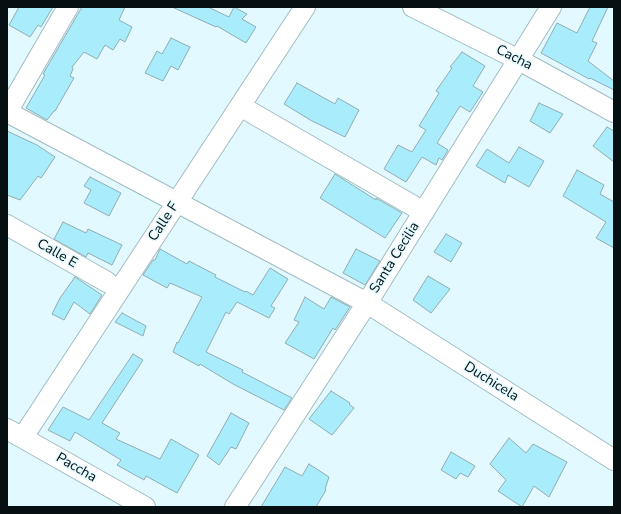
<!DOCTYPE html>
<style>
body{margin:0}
#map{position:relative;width:621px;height:514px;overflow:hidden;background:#e2faff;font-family:"Nunito Sans",sans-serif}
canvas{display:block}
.frame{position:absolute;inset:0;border:8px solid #061012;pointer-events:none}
</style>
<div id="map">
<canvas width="621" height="514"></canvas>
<div class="frame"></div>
</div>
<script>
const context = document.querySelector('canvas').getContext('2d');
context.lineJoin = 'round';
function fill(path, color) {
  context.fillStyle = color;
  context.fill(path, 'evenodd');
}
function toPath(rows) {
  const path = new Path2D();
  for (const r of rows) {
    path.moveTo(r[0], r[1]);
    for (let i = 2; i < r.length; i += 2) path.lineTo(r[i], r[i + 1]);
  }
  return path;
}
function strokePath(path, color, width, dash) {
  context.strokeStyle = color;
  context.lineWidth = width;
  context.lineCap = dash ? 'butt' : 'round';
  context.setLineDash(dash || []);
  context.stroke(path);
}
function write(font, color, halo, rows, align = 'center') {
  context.font = font + ' "Nunito Sans",sans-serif';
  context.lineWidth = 3;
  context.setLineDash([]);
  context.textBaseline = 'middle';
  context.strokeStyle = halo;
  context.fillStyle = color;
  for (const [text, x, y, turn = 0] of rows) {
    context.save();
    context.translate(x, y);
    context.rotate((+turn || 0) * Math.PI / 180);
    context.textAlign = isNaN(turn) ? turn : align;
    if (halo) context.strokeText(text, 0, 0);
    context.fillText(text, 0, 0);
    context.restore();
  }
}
const building = toPath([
 [19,7,53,7,41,27,38,25,30,37,9,25,19,7],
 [82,7,125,7,119,20,132,27,125,42,120,39,113,50,105,45,97,59,84,52,72,67,73,69,70,76,74,78,55,111,54,111,47,120,26,108,45,75,43,74,82,7],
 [172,7,208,7,229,17,234,7,247,14,242,19,256,27,246,43,217,26,216,27,172,7],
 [590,7,608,7,592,41,597,43,588,61,614,81,614,90,590,78,589,79,541,53,557,23,577,33,590,7],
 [171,38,190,47,178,70,171,66,163,81,145,73,157,51,162,54,171,38],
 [462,52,485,66,473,86,483,92,470,112,460,106,437,143,448,150,442,160,439,158,436,165,422,157,406,182,384,169,398,145,412,152,426,130,419,126,439,93,436,91,452,68,450,67,462,52],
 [297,83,335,104,338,98,359,110,345,137,312,121,284,104,297,83],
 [539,103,563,114,550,133,530,121,539,103],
 [607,127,614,131,614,162,593,146,607,127],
 [7,131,37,145,55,157,41,178,38,176,20,200,7,195,7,131],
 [519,147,544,161,529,187,508,175,505,183,476,166,487,149,509,163,519,147],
 [577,170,604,185,600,194,614,202,614,248,596,238,606,222,563,196,577,170],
 [335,174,376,200,376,198,402,213,385,238,320,198,335,174],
 [90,177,121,193,109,216,84,203,91,190,84,186,90,177],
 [63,222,86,233,88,229,122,245,112,265,88,253,86,257,54,239,63,222],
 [446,234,462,243,451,262,434,252,446,234],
 [160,249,187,264,189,261,216,275,215,277,245,292,246,291,253,295,270,268,288,279,271,306,275,308,269,318,237,302,229,314,226,312,206,352,243,370,242,372,292,398,284,410,233,384,200,364,199,366,173,352,177,342,178,343,202,297,170,283,167,288,143,275,153,260,155,260,160,249],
 [356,249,380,261,365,285,343,273,356,249],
 [428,276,450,289,431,313,413,300,428,276],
 [75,277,102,295,90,314,74,302,64,320,52,314,60,298,75,277],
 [305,297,324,309,331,297,350,307,335,330,333,328,314,359,285,343,299,322,294,320,305,297],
 [122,313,146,326,143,336,115,322,122,313],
 [133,354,143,360,102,423,120,433,116,439,160,459,171,439,199,455,177,493,146,476,144,480,117,465,121,460,75,432,70,441,48,430,63,407,89,420,133,354],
 [331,391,350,403,349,404,354,408,332,435,309,419,331,391],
 [231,413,249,423,236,449,231,447,219,465,207,456,231,413],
 [509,438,526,453,533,444,567,462,549,497,534,486,522,507,498,491,506,480,490,464,509,438],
 [451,452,475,466,468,477,460,473,456,479,441,470,451,452],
 [309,464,329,477,325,489,326,490,316,507,261,507,285,467,302,476,309,464]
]);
const minor = toPath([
 [413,7,519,60,614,112],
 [240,106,424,212],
 [7,112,367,303,614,460],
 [7,112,68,7],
 [7,225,107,282],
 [7,429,145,507],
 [23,437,305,7],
 [235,507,367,303,551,7]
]);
const streetNames = [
 ["Cacha",514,58,27],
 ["Calle F",164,222,-57],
 ["Calle E",57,254,30],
 ["Santa Cecilia",395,258,-58],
 ["Duchicela",491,382,32],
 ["Paccha",76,468,30]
];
fill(building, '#a9ecfb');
strokePath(building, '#91acb3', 1);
strokePath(minor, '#a0bcc2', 22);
strokePath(minor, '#fff', 20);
write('14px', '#061012', '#e2faff', streetNames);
</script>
